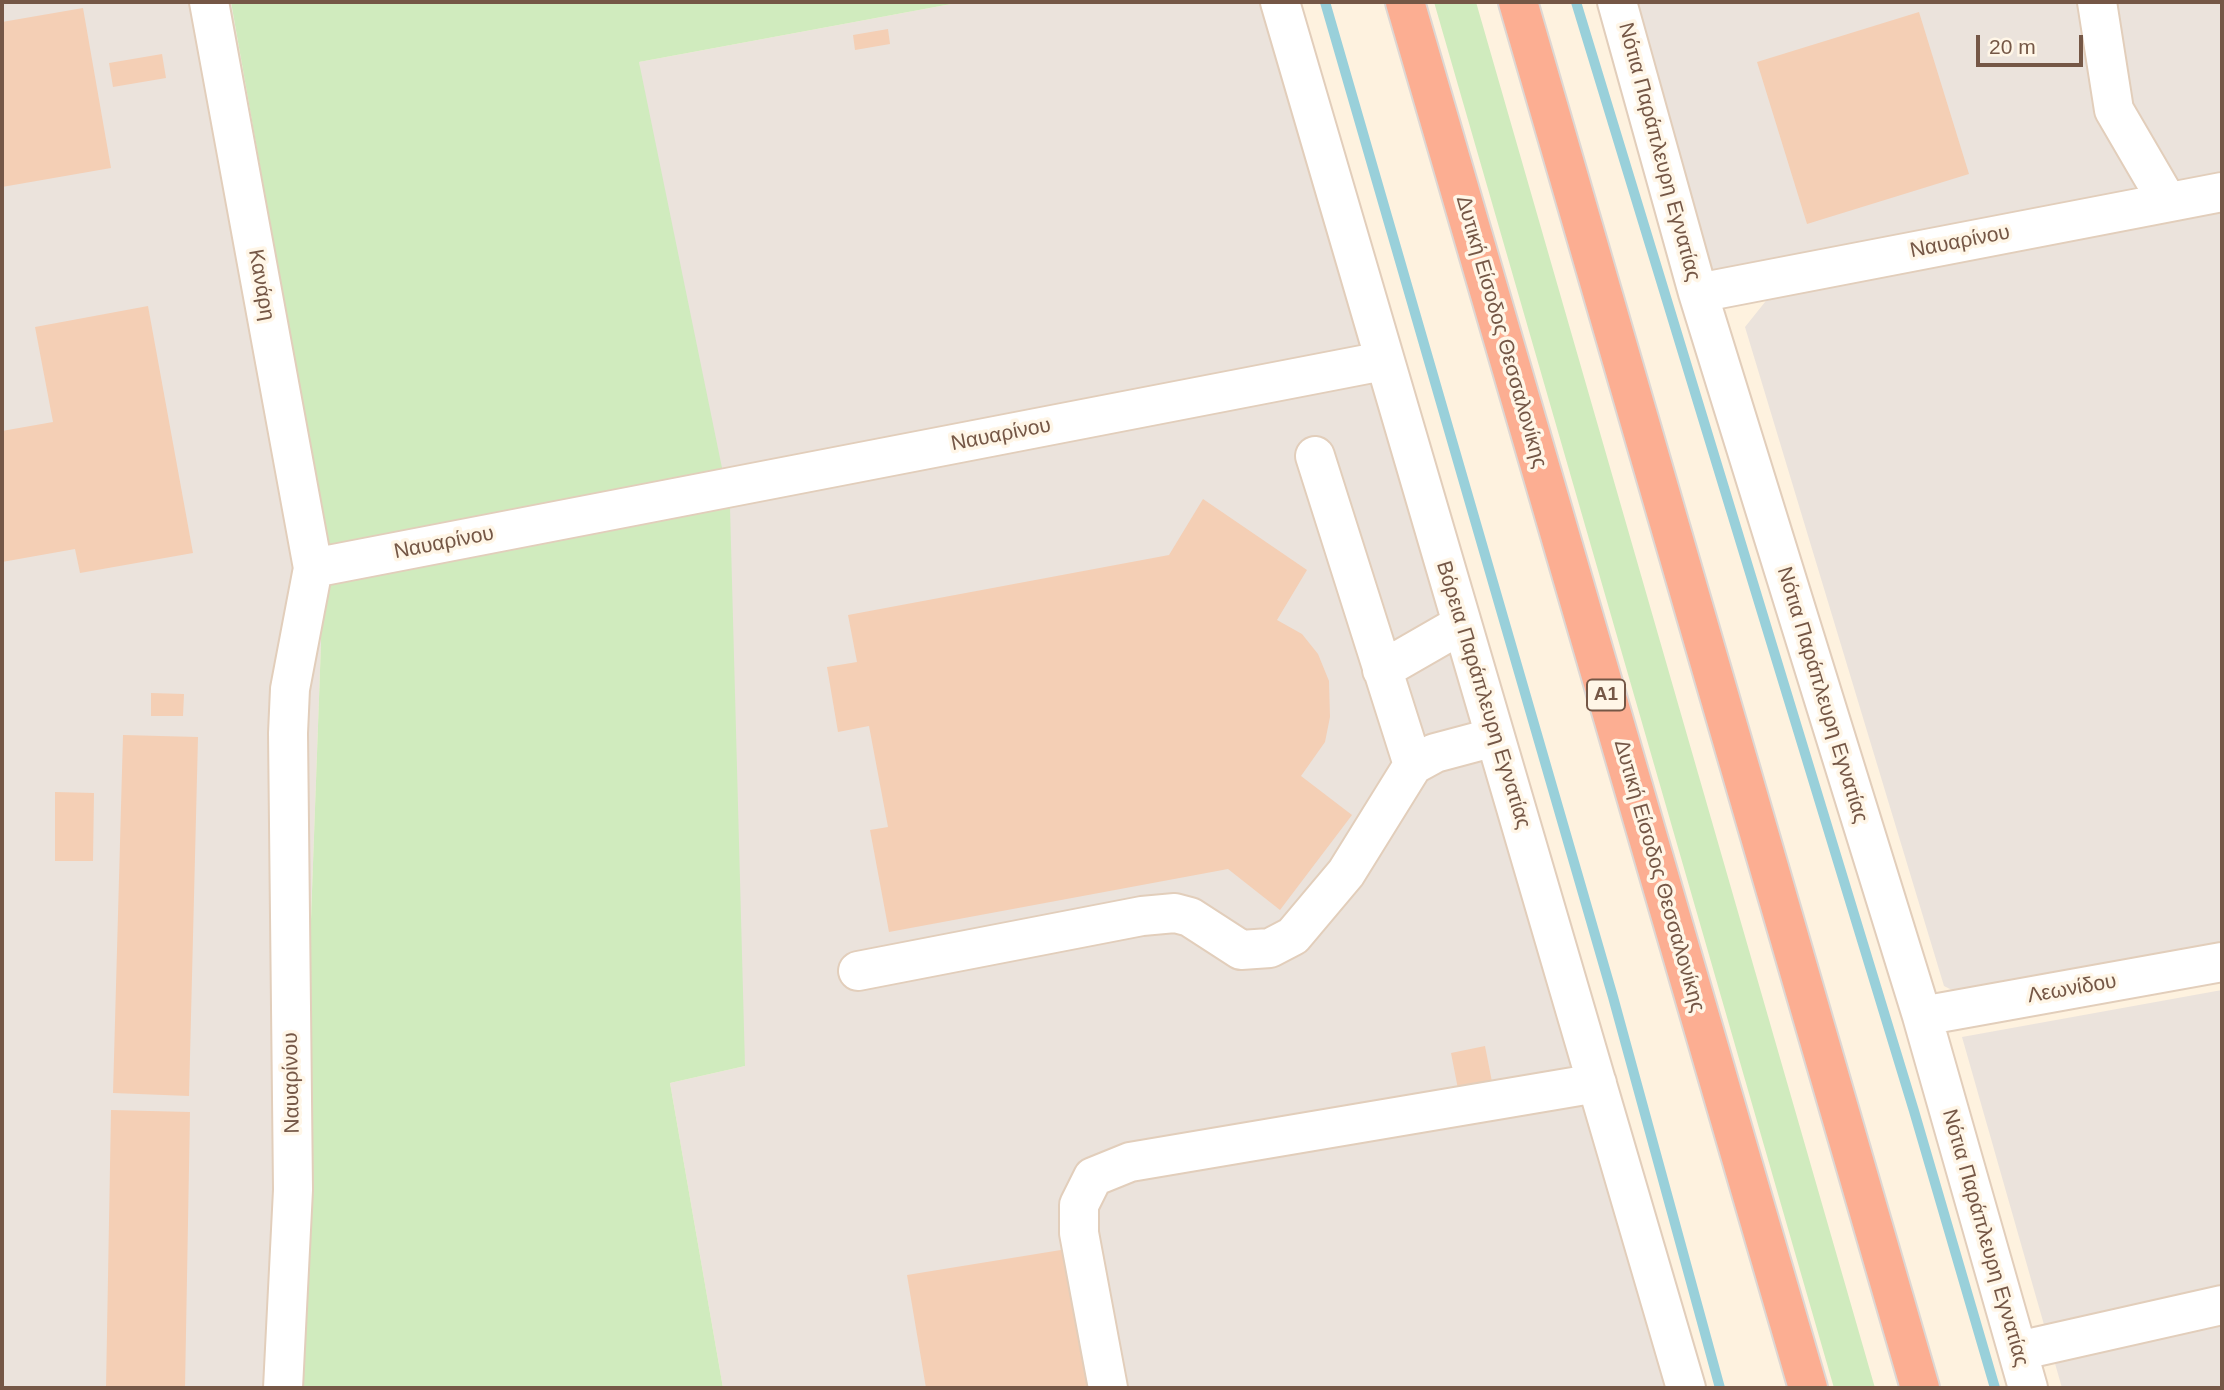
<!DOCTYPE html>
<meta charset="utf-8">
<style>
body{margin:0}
#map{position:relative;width:2224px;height:1390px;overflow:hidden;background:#fef2df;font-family:Helvetica,sans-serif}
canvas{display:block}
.frame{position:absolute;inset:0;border:4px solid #755746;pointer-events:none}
.scale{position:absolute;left:1976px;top:35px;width:107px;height:32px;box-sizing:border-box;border:4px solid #755746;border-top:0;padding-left:9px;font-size:21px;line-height:24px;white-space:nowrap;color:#755746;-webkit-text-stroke:5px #fff6e7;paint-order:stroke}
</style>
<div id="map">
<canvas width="2224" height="1390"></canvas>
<div class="frame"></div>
<div class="scale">20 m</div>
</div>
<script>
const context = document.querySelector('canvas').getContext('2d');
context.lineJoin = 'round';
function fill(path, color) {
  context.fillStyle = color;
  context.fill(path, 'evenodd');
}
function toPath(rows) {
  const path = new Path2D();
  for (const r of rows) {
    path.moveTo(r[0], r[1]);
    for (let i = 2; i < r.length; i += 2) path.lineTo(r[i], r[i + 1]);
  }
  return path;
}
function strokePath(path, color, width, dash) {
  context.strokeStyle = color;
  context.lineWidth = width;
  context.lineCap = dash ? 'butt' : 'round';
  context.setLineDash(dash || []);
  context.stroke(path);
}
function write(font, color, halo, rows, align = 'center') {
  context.font = font + ' Helvetica,sans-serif';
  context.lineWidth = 7;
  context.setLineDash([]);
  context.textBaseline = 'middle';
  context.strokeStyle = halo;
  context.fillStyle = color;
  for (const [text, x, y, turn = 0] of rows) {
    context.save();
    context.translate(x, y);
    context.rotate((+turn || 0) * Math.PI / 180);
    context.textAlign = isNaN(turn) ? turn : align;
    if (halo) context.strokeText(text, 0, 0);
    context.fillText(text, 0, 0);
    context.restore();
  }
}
const industrial = toPath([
 [2,2,231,2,316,484,321,643,294,1388,2,1388],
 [962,2,1269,2,1669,1388,723,1388,670,1083,745,1066,639,62],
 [1617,2,2222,2,2222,197,1698,293],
 [2222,211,2222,945,1956,992,1944,986,1745,327,1773,292],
 [2222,990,2222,1388,2062,1388,1962,1037]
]);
const green = toPath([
 [231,2,962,2,639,62,730,507,745,1066,670,1083,723,1388,294,1388,321,643,316,484],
 [1434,2,1476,2,1875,1388,1834,1388]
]);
const stream = toPath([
 [1325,2,1613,997,1720,1388],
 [1576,2,1914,1111,1995,1388]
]);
const building = toPath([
 [83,8,111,168,2,187,2,22],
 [1919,12,1969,174,1807,224,1757,62],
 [888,29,890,44,855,50,853,35],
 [162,54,166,78,113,87,109,63],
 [148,306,193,553,80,573,75,549,2,562,2,431,53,422,35,327],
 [1203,499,1307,570,1277,620,1302,634,1318,654,1329,681,1330,717,1325,742,1301,776,1352,815,1280,910,1228,869,889,932,870,830,888,827,869,726,838,732,827,667,857,662,848,615,1169,555],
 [151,693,184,694,183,716,151,716],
 [123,735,198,737,189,1096,113,1093],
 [55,792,94,793,93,861,55,861],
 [1485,1046,1492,1082,1458,1089,1451,1053],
 [111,1110,190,1112,185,1388,106,1388],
 [1067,1249,1091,1388,926,1388,907,1275]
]);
const minor = toPath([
 [209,2,313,568,290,689,288,733,293,1190,283,1388],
 [1280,2,1686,1388],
 [1617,2,1698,293,1922,1016,2028,1388],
 [2097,2,2114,110,2167,201],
 [1698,293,2222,192],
 [1315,456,1413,765],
 [313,568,1383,361],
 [1382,670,1462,624],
 [858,971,1142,916,1175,913,1190,917,1241,950,1270,948,1293,936,1346,873,1413,765,1435,753,1495,737],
 [1922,1016,2222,962],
 [2018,1351,2222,1305],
 [1108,1388,1079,1233,1079,1205,1093,1177,1130,1162,1597,1083]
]);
const highway = toPath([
 [1405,2,1808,1388],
 [1518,2,1920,1388]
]);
const shields = [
 [1606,695,38]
];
const shieldNames = [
 ["Α1",1606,695]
];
const streetNames = [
 ["Νότια Παράπλευρη Εγνατίας",1659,152,75],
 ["Ναυαρίνου",1960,242,-11],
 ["Κανάρη",261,285,80],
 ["Δυτική Είσοδος Θεσσαλονίκης",1501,332,74],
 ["Ναυαρίνου",1001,435,-11],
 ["Ναυαρίνου",444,543,-11],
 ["Βόρεια Παράπλευρη Εγνατίας",1483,695,73],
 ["Νότια Παράπλευρη Εγνατίας",1822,695,73],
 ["Δυτική Είσοδος Θεσσαλονίκης",1659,876,74],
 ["Λεωνίδου",2072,989,-10],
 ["Ναυαρίνου",292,1083,-91],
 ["Νότια Παράπλευρη Εγνατίας",1985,1238,74]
];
fill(industrial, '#ebe3dc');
fill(green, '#d0ebbe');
strokePath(stream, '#99d0da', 10);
fill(building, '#f4cfb5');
strokePath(minor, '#e2cebb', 42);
strokePath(highway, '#ded7d3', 42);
strokePath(minor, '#fff', 38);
strokePath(highway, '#fcae92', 38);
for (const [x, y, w] of shields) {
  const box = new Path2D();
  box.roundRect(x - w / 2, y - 15.5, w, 31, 5);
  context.fillStyle = '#fff6e7';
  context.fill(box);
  strokePath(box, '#755746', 2);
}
write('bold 19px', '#755746', null, shieldNames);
write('21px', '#755746', '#fff6e7', streetNames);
</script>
